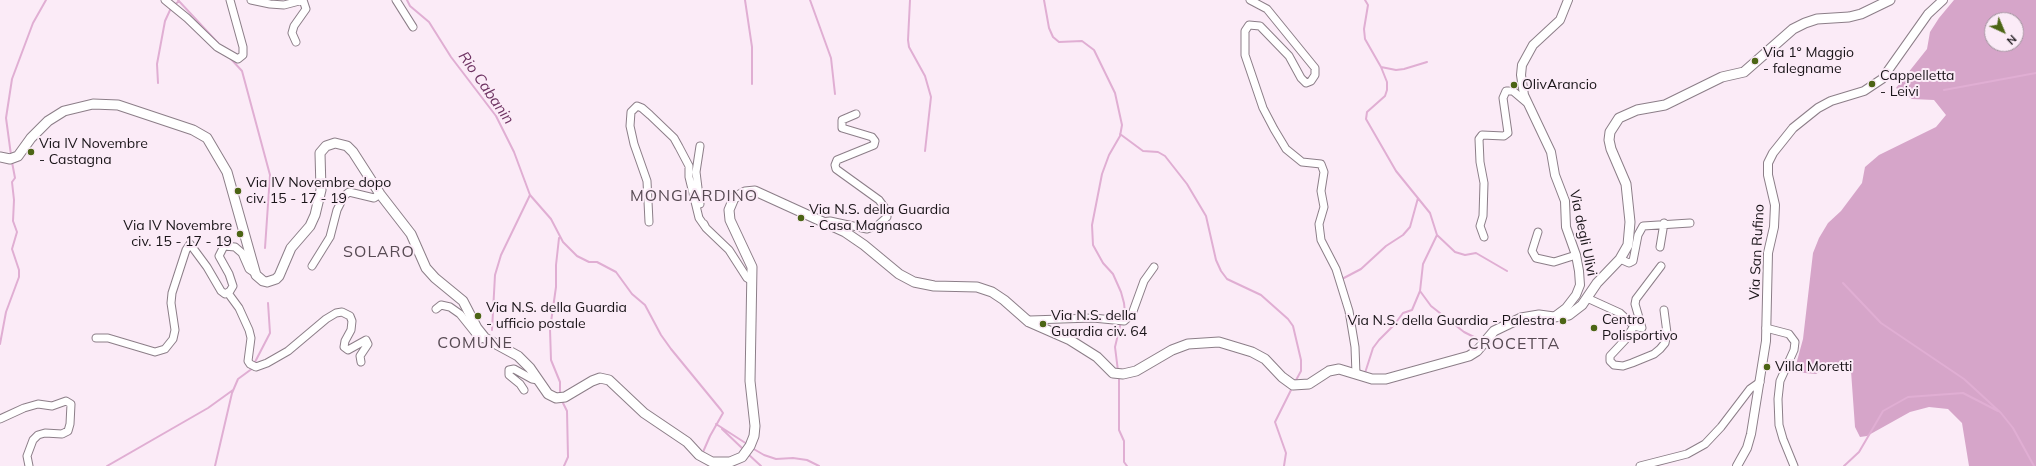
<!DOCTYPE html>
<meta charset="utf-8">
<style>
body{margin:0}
#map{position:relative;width:2036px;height:466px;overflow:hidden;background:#fbebf7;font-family:Mulish,sans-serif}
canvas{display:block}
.north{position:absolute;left:1984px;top:12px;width:40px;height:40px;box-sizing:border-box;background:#fbebf7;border:1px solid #a1959e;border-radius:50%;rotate:136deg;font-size:11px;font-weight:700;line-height:16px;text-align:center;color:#191418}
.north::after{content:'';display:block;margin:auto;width:14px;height:18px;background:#4c6515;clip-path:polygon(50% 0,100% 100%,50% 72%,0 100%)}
</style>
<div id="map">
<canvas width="2036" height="466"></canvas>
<div class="north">N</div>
</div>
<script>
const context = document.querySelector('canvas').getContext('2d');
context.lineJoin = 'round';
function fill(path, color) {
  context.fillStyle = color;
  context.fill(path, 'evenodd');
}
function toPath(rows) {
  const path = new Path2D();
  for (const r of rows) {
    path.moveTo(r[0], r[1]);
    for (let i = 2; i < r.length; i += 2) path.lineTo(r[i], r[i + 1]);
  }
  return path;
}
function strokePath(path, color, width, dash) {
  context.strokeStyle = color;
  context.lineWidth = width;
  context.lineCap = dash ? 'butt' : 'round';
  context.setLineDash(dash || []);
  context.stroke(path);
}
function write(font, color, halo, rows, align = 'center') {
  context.font = font + ' Mulish,sans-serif';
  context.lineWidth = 4;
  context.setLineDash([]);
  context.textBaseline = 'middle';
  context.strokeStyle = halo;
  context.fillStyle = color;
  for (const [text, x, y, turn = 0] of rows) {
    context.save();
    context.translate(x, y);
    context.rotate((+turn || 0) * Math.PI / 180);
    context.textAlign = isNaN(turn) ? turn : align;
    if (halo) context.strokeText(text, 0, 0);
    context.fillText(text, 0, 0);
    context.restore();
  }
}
const forest = toPath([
 [1954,0,2036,0,2036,466,1969,466,1962,423,1948,409,1929,407,1910,412,1867,436,1860,437,1855,427,1851,371,1832,364,1816,374,1794,372,1803,339,1813,253,1819,238,1828,223,1841,211,1862,183,1865,167,1879,155,1936,127,1946,115,1934,100,1912,99,1896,88,1927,49,1930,32,1939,18],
 [1992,20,2016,20,2016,44,1992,44]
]);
const stream = toPath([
 [178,0,218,43],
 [407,0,410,6,429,22,451,57,496,116,514,152,530,195,551,219,563,242,577,256,589,262,597,262,616,272,632,294,645,305,661,335,671,349,721,410,723,413,710,436,703,452,704,454],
 [745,0,752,47,752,84],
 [810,0,831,58,835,94],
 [910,0,908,40,909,47,925,76,931,97,925,151],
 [1044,0,1049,28,1053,37,1059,42,1082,41,1094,50,1115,93,1122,125,1120,136,1109,155,1102,174,1092,225,1093,245,1103,263,1113,274,1121,292,1124,303,1125,313,1123,318],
 [231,59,242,71,270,175,265,248],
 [1381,67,1396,70,1404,69,1427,62],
 [158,83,157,64,165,21,171,8,179,1],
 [1944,90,2036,73],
 [1120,134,1143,151,1158,152,1165,156,1187,184,1206,216,1216,260,1221,271,1227,279,1261,295,1288,319,1293,326,1301,360,1301,371,1295,382],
 [11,155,6,118,12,79,33,23,46,0],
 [1437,235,1455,252,1465,255,1476,253,1507,271],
 [559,238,556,265,556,287,550,329,551,360,560,382,560,395],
 [1342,279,1361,269,1386,246,1403,235,1410,227,1418,198],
 [1843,283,1881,323,1964,379,2001,413,2013,428,2034,466],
 [1420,291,1431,306,1464,332,1476,338],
 [492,330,495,275,501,255,530,195],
 [0,344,6,312,19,277,19,270,12,249,17,232,13,221,14,200,12,182,15,178,12,162],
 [254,364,270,333,268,303],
 [1118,371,1115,347,1121,322],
 [1365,373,1373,348,1379,340,1394,325,1403,313,1412,310,1420,291,1423,264,1437,235,1430,213,1396,171,1366,119,1367,112,1385,96,1387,90,1387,82,1381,67,1365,39,1364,29,1368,5,1365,0],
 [1119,377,1119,430,1124,441,1124,462,1127,466],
 [562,401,567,411,568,457,564,466],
 [716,424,747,444],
 [722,429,743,449],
 [752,448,764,455,776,459,793,458,807,460,819,466],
 [748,454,761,466],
 [107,466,208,408,233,390],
 [215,466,232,393,238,379,253,368],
 [1284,466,1286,453,1275,422,1292,388],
 [1844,466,1859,452,1883,411,1908,397,1963,393,1998,411]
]);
const minor = toPath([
 [165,0,187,18,217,47,238,59,243,55,243,47,230,0],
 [251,0,270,4,284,5,303,0,306,9,294,26,292,33,296,42],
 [396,0,413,27],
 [1250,0,1267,9,1315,68,1315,75,1311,81,1306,83,1301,78,1289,56,1260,26,1249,25,1245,31,1245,55,1263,108,1274,129,1286,149,1302,162,1321,164,1324,172,1321,191,1324,207,1319,224,1321,240,1336,269,1349,311,1355,347,1356,374],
 [700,204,696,172,700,146],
 [649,222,647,181,634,144,630,126,631,112,637,106,642,108,650,115,674,138,679,147,689,166,689,177,699,218,706,228],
 [822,222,830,221,867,229,878,225,887,217,887,211,879,200,836,169,835,165,837,160,874,145,875,141,872,137,842,128,842,120,856,114],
 [704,224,706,228,729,250,747,278,752,281],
 [1538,232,1532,251,1536,258,1554,262,1576,255],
 [1484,237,1480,226,1483,216,1484,183,1480,162,1479,139,1482,135,1504,136,1508,133,1503,98,1506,91,1513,91,1526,102],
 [1660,247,1664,223],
 [1620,259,1629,263,1633,261,1638,235,1643,226,1690,223],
 [312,266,330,237,337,210,344,196,349,192,374,198,380,194],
 [228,293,239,308,249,330,251,338,248,361,250,364,256,367,267,363,288,351,326,319,336,313,342,312,350,316,352,321,351,330,345,341,344,347,348,350,366,340,368,344,360,356,361,362],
 [1587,298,1620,313,1634,326,1642,328,1635,304,1636,299,1661,266],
 [436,309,441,305,450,307,460,314,480,339,485,338],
 [1027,321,1030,320,1093,318,1124,321,1132,314,1144,281,1154,267],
 [1634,326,1625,340,1610,356,1610,361,1614,365,1623,366,1632,363,1654,354,1660,349,1665,343,1667,333,1664,310],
 [1766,328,1789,334,1795,342,1794,350,1780,381,1778,399,1779,425,1783,439,1794,466],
 [96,338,108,338,155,352,165,349,173,339,175,330,171,303,172,293,186,250,190,244,207,267,221,291,225,294,230,291,233,286,229,274,219,256,224,246,235,247,242,253,249,269,255,273],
 [524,390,520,384,509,375,509,370,514,369,532,379,538,380],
 [0,419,24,408,38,404,52,406,66,401,71,404,70,424,68,431,62,434,45,433,38,435,33,440,27,456,29,466],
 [1640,466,1687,454,1705,444,1721,427,1750,389,1760,382]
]);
const tertiary = toPath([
 [1554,317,1566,308,1576,295,1580,285,1579,271,1576,255,1566,227,1565,201,1555,175,1551,152,1524,95,1521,75,1522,65,1533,45,1560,20,1568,0],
 [1737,466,1747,448,1751,434,1766,341,1768,253,1774,227,1775,205,1768,175,1768,163,1773,153,1793,128,1818,108,1831,101,1864,91,1882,79,1928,14,1943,0]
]);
const secondary = toPath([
 [0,157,10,159,18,156,31,138,48,121,64,111,93,104,118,105,193,130,207,138,227,172,256,275,263,281,267,282,276,279,279,276,291,248,310,226,315,215,321,190,320,153,326,146,335,143,347,146,353,152,380,194,411,234,426,268,435,278,463,301,477,328,485,338,518,356,530,368,548,394,556,398,565,397,592,381,600,378,609,380,644,413,687,442,699,455,712,462,730,462,742,457,750,446,754,436,755,426,750,381,752,267,730,220,729,210,734,198,745,192,755,191,845,232,864,245,899,274,914,282,934,286,977,287,992,292,1004,300,1029,322,1070,340,1097,357,1113,373,1123,374,1136,371,1172,350,1188,344,1219,342,1252,352,1265,359,1282,377,1293,385,1309,384,1329,371,1339,369,1372,379,1386,379,1469,356,1477,351,1494,331,1521,318,1539,315,1554,317,1569,315,1582,305,1597,283,1620,259,1628,245,1630,222,1626,184,1611,149,1609,140,1610,132,1619,118,1637,110,1665,105,1722,77,1744,72,1793,29,1805,23,1817,19,1849,17,1861,14,1890,0]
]);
const markers = [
 [1755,61,4,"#4c6515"],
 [1872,84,4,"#4c6515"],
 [1514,85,4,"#4c6515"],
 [31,152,4,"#4c6515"],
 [238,191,4,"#4c6515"],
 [801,218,4,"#4c6515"],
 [240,234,4,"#4c6515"],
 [478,316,4,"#4c6515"],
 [1563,321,4,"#4c6515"],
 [1043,324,4,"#4c6515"],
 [1594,328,4,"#4c6515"],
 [1767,367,4,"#4c6515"]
];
const poiNames = [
 ["Via 1° Maggio",1763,53],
 ["- falegname",1763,69],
 ["Cappelletta",1880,76],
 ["- Leivi",1880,92],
 ["OlivArancio",1522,85],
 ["Via IV Novembre",39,144],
 ["- Castagna",39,160],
 ["Via IV Novembre dopo",246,183],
 ["civ. 15 - 17 - 19",246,199],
 ["Via N.S. della Guardia",809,210],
 ["- Casa Magnasco",809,226],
 ["Via IV Novembre",232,226,"right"],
 ["civ. 15 - 17 - 19",232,242,"right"],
 ["Via N.S. della Guardia",486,308],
 ["- ufficio postale",486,324],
 ["Via N.S. della",1051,316],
 ["Guardia civ. 64",1051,332],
 ["Centro",1602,320],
 ["Polisportivo",1602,336],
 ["Via N.S. della Guardia - Palestra",1555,321,"right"],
 ["Villa Moretti",1775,367]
];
const streetNames = [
 ["Via degli Ulivi",1583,233,78],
 ["Via San Rufino",1757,252,-87]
];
const waterNames = [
 ["Rio Cabanin",486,88,55]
];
const quarterNames = [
 ["MONGIARDINO",694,196],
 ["SOLARO",379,252],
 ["COMUNE",475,343],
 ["CROCETTA",1514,344]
];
fill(forest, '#d6a5c9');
strokePath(stream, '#e0aed3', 2);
strokePath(minor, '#8c7e88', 9);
strokePath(tertiary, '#8c7e88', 10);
strokePath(secondary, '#8c7e88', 11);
strokePath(minor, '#fff', 7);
strokePath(tertiary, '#fff', 8);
strokePath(secondary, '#fff', 9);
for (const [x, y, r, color] of markers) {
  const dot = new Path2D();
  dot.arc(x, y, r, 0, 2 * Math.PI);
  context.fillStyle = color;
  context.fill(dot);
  strokePath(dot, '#fbebf7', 1.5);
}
write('14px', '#191418', '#fbebf7', poiNames, 'left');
write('14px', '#191418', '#fbebf7', streetNames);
write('italic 15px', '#6e3362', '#fbebf7', waterNames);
context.letterSpacing = '1px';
write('16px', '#584b54', '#fbebf7', quarterNames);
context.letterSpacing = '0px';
</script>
